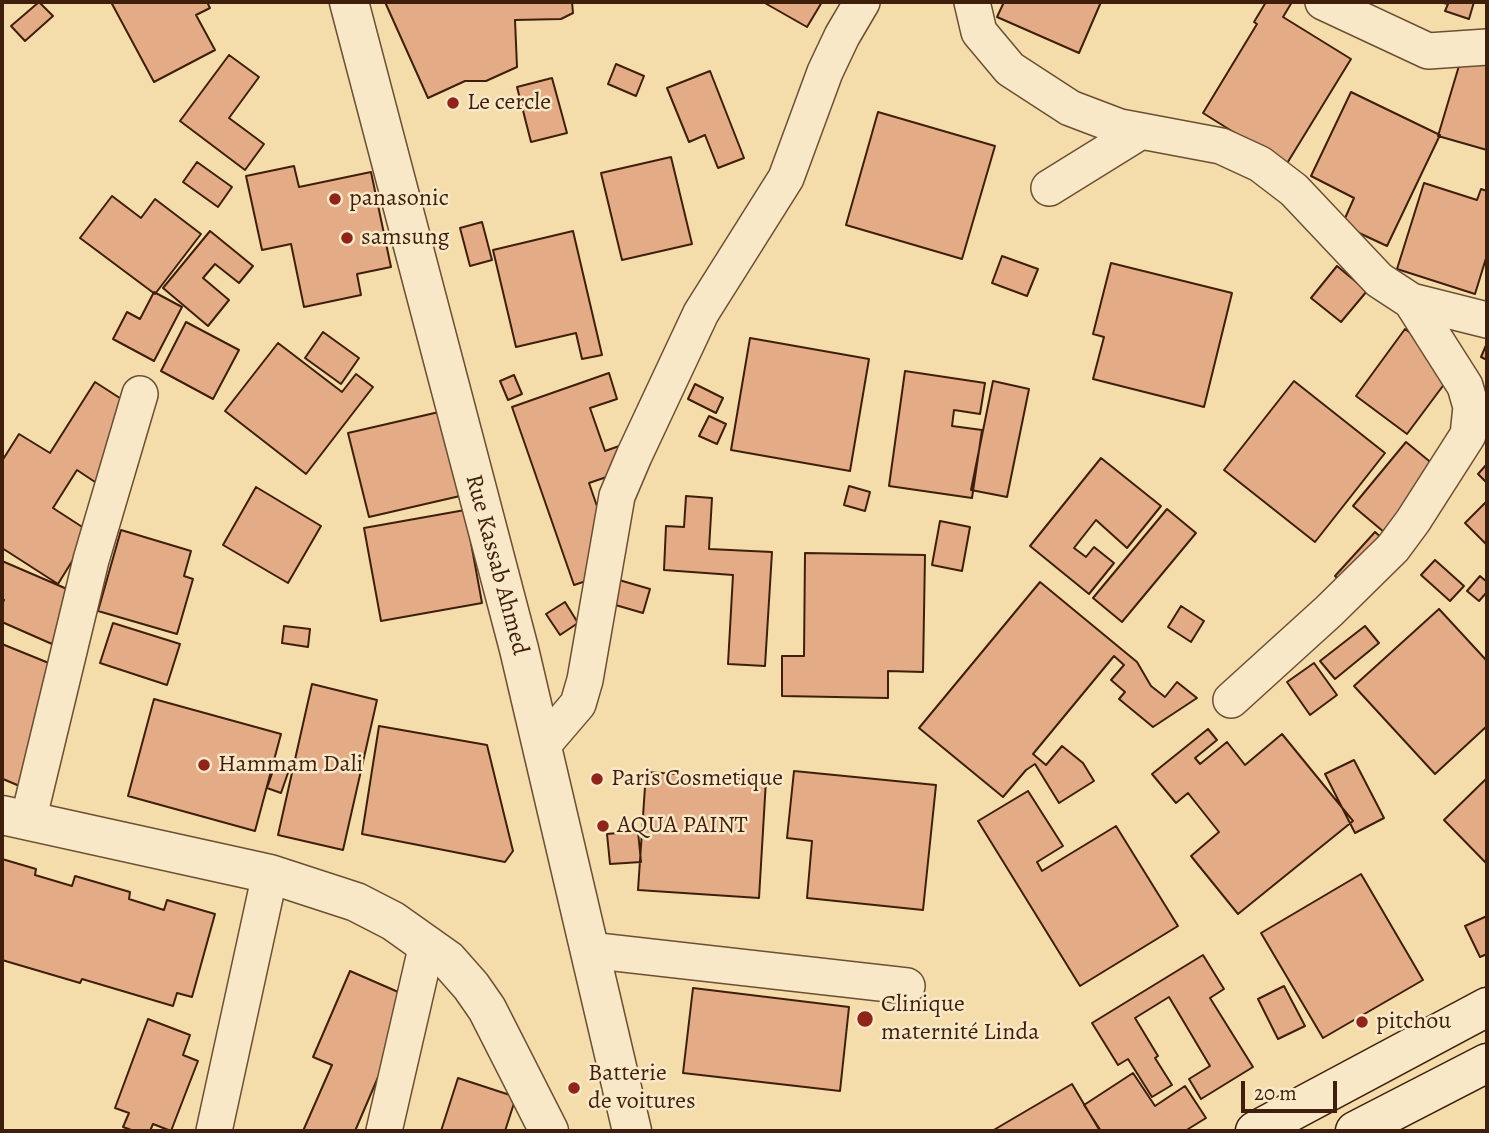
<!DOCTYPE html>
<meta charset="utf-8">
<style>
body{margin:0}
#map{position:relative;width:1489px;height:1133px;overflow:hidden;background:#f4dcab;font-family:Alegreya,serif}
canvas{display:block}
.frame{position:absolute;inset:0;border:4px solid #3f1f0b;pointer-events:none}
.scale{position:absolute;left:1241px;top:1081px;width:96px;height:32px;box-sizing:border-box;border:4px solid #3f1f0b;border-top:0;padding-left:9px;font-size:21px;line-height:24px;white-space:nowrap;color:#3f1f0b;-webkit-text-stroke:5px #f8e8c8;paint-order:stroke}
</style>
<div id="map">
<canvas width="1489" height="1133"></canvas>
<div class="frame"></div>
<div class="scale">20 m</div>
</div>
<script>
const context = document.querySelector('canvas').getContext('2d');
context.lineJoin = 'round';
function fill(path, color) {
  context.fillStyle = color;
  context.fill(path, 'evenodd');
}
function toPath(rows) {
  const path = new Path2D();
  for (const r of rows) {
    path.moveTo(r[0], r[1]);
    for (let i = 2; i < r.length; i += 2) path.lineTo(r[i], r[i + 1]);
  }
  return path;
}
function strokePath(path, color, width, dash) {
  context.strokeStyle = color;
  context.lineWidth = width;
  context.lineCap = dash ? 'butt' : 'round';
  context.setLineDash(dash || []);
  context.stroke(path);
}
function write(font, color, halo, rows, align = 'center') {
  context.font = font + ' Alegreya,serif';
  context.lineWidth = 5;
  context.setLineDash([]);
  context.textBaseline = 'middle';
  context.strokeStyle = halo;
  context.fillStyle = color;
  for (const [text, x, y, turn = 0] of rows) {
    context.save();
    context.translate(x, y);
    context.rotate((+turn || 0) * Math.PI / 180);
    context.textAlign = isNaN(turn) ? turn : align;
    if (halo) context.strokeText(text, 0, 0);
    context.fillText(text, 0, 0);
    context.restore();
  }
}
const building = toPath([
 [39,2,53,16,25,41,11,26,39,2],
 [111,2,207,2,210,8,196,15,215,50,154,82,111,2],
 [385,2,572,2,573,13,561,19,515,20,517,67,486,81,465,81,428,98,385,2],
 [763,2,822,2,807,27,763,2],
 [1004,2,1101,2,1079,53,997,17,1004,2],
 [1266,2,1292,2,1283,17,1351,59,1286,165,1203,113,1257,24,1254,22,1266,2],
 [1439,2,1474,2,1469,19,1445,11,1448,4,1439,2],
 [1467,39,1487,45,1487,150,1438,136,1467,39],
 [229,55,259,77,229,118,264,144,245,170,180,121,229,55],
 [616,64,644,76,636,96,608,84,616,64],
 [710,71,744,158,718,168,705,135,689,142,667,88,710,71],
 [552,78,567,133,531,142,517,87,552,78],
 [1351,92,1440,135,1387,246,1342,225,1354,198,1311,176,1351,92],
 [878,112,995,146,962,259,846,225,878,112],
 [671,157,692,244,622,260,601,173,671,157],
 [197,162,232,187,218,207,183,182,197,162],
 [294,166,299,187,371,172,391,267,357,274,361,295,304,307,291,244,262,250,246,176,294,166],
 [1424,183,1477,200,1481,189,1487,191,1487,255,1475,294,1397,269,1424,183],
 [112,196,141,218,155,199,201,234,155,294,80,238,112,196],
 [482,222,492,260,470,266,460,228,482,222],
 [210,231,253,266,239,283,215,264,203,278,229,300,208,326,163,288,210,231],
 [573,231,602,355,582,359,576,333,516,347,493,250,573,231],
 [1002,256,1038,269,1027,296,992,283,1002,256],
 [1111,263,1232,293,1204,407,1093,379,1104,337,1093,334,1111,263],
 [1337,266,1367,291,1341,322,1311,298,1337,266],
 [154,292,182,307,154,361,113,339,127,312,140,319,154,292],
 [186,322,239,350,213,399,161,371,186,322],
 [1405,329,1457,367,1407,434,1356,396,1405,329],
 [323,332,359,358,341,384,305,358,323,332],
 [750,338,869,359,850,471,731,450,750,338],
 [278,343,342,392,356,374,373,387,306,474,225,411,278,343],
 [1487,343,1487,360,1481,357,1487,343],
 [905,371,985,383,980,414,954,410,952,426,982,430,972,498,889,486,905,371],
 [609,373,617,399,590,408,605,451,622,445,630,469,589,483,619,570,574,585,512,407,609,373],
 [514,375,522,394,508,400,500,381,514,375],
 [993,381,1029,389,1007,497,971,490,993,381],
 [1294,381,1385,453,1315,542,1224,470,1294,381],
 [95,382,140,411,95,482,77,470,53,508,90,532,58,584,2,548,2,461,19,434,50,453,95,382],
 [695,384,723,398,716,413,688,399,695,384],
 [439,412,460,496,369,517,348,433,439,412],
 [709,416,726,424,717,444,699,436,709,416],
 [1406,442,1451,479,1397,543,1353,506,1406,442],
 [1101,458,1161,506,1127,548,1096,520,1074,548,1086,557,1094,547,1114,563,1089,594,1030,546,1101,458],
 [1487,464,1487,483,1478,474,1487,464],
 [849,486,870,492,865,511,844,505,849,486],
 [256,487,321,526,288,583,223,545,256,487],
 [686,496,712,498,709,549,772,552,765,666,728,664,733,575,664,570,666,526,684,527,686,496],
 [1487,501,1487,545,1465,523,1487,501],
 [1167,509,1196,533,1122,622,1093,598,1167,509],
 [465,510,482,603,381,621,364,528,465,510],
 [940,521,970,527,962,571,932,565,940,521],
 [121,530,191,551,184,576,193,579,177,634,98,611,121,530],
 [1375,532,1392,547,1352,592,1335,576,1375,532],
 [805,553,925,555,923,672,888,671,888,698,782,696,782,656,804,656,805,553],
 [1435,560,1464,586,1450,601,1421,575,1435,560],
 [2,561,74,592,52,644,2,622,2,605,4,600,2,599,2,561],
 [1480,576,1487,582,1487,592,1479,601,1467,591,1480,576],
 [619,580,650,589,643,613,612,604,619,580],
 [1040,582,1137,662,1151,686,1165,697,1177,682,1197,698,1153,727,1119,699,1125,692,1111,680,1124,665,1114,656,1033,754,1046,765,1062,746,1083,763,1094,781,1059,803,1035,764,1026,770,1003,797,919,728,1040,582],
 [565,602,578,623,560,635,546,614,565,602],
 [1181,606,1204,621,1191,642,1168,627,1181,606],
 [1439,609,1487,661,1487,726,1435,774,1354,686,1439,609],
 [113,623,180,644,167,685,100,663,113,623],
 [284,626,310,629,308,647,282,643,284,626],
 [1365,626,1379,643,1335,679,1320,661,1365,626],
 [2,644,66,670,29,790,3,779,2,782,2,644],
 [1314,663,1337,695,1310,715,1287,682,1314,663],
 [312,684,377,700,343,850,278,835,312,684],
 [154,699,281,734,255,831,128,796,154,699],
 [379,726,487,745,513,851,505,862,362,834,379,726],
 [1208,729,1217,740,1195,758,1200,764,1227,742,1245,765,1282,734,1353,821,1238,914,1191,856,1219,832,1188,793,1176,803,1152,774,1208,729],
 [1354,760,1384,818,1355,833,1325,774,1354,760],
 [276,762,290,767,281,793,267,788,276,762],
 [794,771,936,785,923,910,807,898,812,841,787,838,794,771],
 [646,772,766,780,759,898,638,890,646,772],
 [1487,778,1487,864,1444,820,1487,778],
 [1028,791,1063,846,1037,862,1042,871,1116,826,1178,926,1080,986,978,821,1028,791],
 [638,831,641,862,610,864,607,834,638,831],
 [2,859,36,869,35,875,72,886,75,876,130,892,129,899,164,910,167,900,215,914,192,997,177,993,173,1006,82,979,80,983,2,960,2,859],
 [1361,874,1423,980,1323,1038,1261,933,1361,874],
 [1487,916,1487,954,1480,957,1465,926,1487,916],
 [1203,955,1224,989,1210,998,1253,1067,1201,1099,1189,1079,1210,1066,1169,997,1135,1018,1158,1056,1155,1058,1172,1085,1152,1097,1128,1059,1118,1065,1092,1023,1203,955],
 [350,971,412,998,355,1131,303,1131,332,1065,313,1057,350,971],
 [1284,986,1305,1026,1278,1039,1258,999,1284,986],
 [693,988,849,1007,840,1091,683,1073,693,988],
 [148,1019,190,1035,183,1055,198,1061,171,1131,153,1124,150,1131,134,1131,123,1127,129,1113,115,1108,148,1019],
 [1133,1073,1155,1106,1185,1086,1206,1118,1185,1131,1101,1131,1084,1105,1133,1073],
 [458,1078,516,1097,505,1131,441,1131,458,1078],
 [1072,1084,1100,1131,992,1131,1072,1084]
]);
const minor = toPath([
 [972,2,979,32,1010,69,1070,108,1120,127,1221,146,1260,164,1294,190,1379,280,1411,301,1487,320],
 [1323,2,1428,51,1487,47],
 [1049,188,1141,131],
 [1231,700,1329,611,1393,548,1413,521,1468,435,1471,407,1465,386,1411,301],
 [542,746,578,704,585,680,617,496,634,456,701,313,786,178,825,72,842,36,862,2],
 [28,821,91,560,140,394],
 [589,950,907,986],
 [214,1131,270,874],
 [384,1131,427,944]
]);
const tertiary = toPath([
 [349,2,519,649,632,1131],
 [2,815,270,874,356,902,393,921,448,960,471,986,487,1009,549,1131]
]);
const secondary = toPath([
 [1255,1131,1487,1007],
 [1355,1131,1487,1063]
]);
const markers = [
 [453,103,7,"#8f2418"],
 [335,199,7,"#8f2418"],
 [347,238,7,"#8f2418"],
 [204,765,7,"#8f2418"],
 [597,779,7,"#8f2418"],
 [603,826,7,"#8f2418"],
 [865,1019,9,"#8f2418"],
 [1362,1022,7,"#8f2418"],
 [574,1088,7,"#8f2418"]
];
const poiNames = [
 ["Le cercle",467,103],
 ["panasonic",349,199],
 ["samsung",361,238],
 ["Hammam Dali",218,765],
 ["Paris Cosmetique",611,779],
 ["AQUA PAINT",617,826],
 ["Clinique",881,1005],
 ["maternité Linda",881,1033],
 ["pitchou",1376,1022],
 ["Batterie",588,1074],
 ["de voitures",588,1102]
];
const streetNames = [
 ["Rue Kassab Ahmed",496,565,75]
];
fill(building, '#e3ac86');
strokePath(building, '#3f1f0b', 2);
strokePath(minor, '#6c4e33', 38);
strokePath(tertiary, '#6c4e33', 41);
strokePath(secondary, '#3f1f0b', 41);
strokePath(minor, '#f8e8c8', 35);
strokePath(tertiary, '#f8e8c8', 38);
strokePath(secondary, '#f8e8c8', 38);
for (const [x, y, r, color] of markers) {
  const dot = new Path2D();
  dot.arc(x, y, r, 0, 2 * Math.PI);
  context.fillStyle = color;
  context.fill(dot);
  strokePath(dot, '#f8e8c8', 2.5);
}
write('24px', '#3f1f0b', '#f8e8c8', poiNames, 'left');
write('24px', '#3f1f0b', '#f8e8c8', streetNames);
</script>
